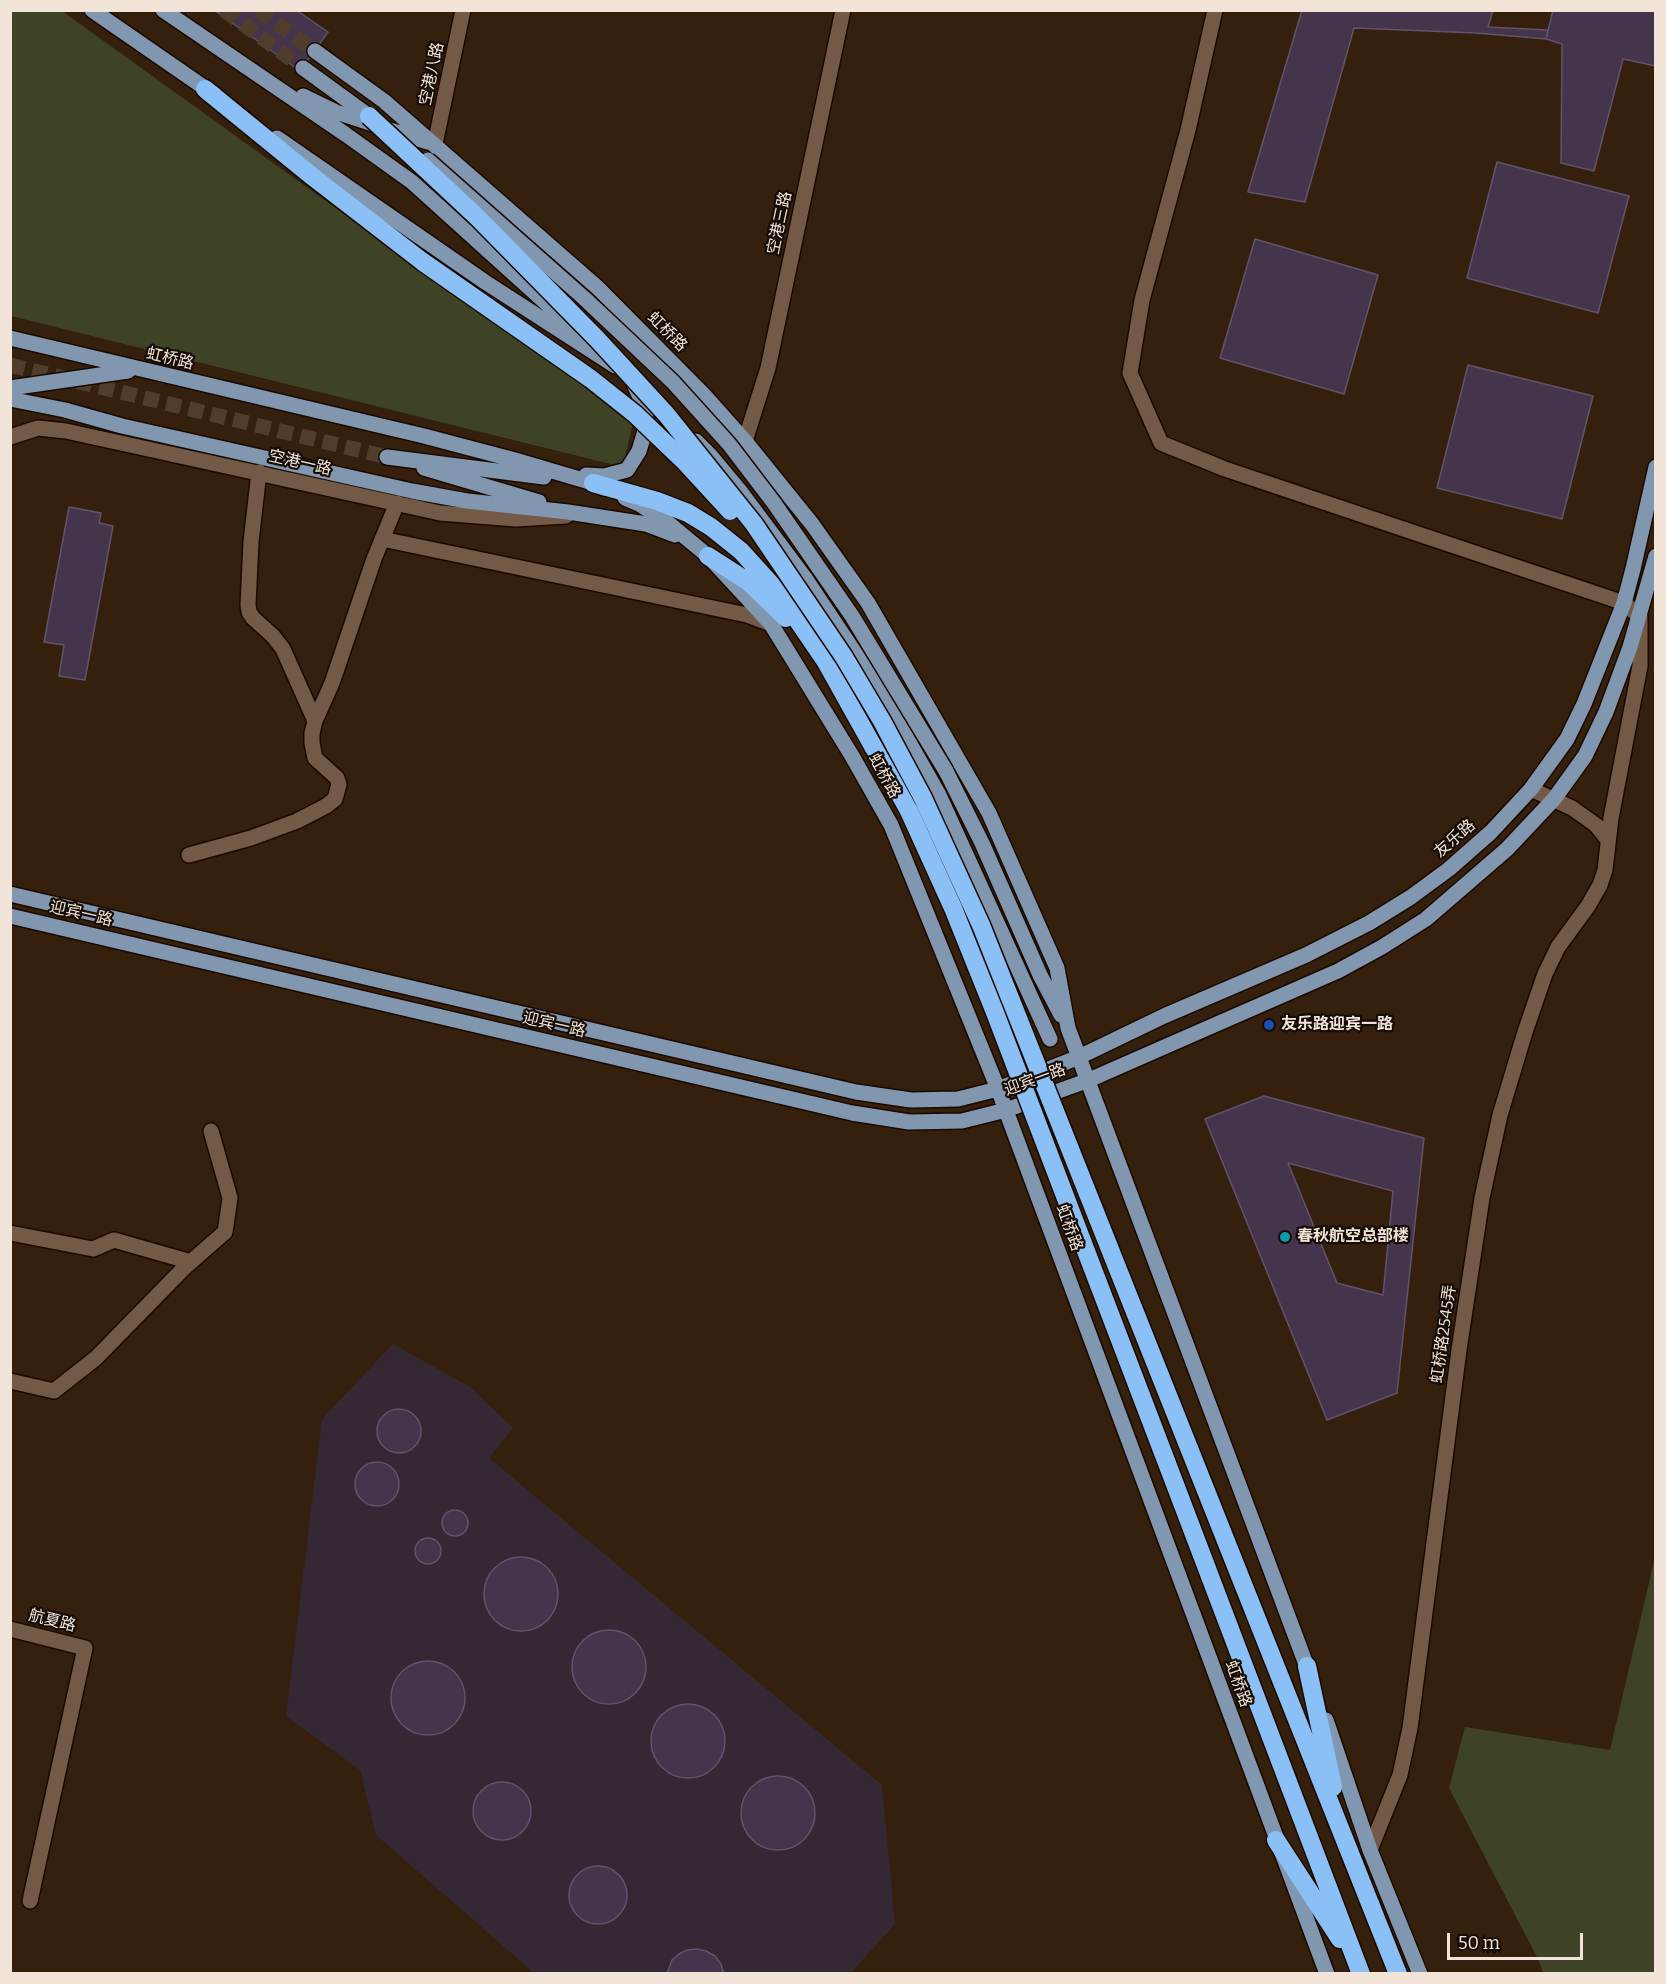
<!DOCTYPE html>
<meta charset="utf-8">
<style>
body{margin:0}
#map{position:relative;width:1666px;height:1984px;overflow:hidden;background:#35200e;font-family:Bitter,serif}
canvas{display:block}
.frame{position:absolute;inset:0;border:12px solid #f2e4d9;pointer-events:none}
.scale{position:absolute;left:1447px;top:1933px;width:136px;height:27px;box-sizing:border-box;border:3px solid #f2e4d9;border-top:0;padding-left:8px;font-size:18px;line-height:21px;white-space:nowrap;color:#f2e4d9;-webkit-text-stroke:4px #150c06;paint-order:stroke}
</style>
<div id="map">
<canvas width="1666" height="1984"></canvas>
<div class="frame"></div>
<div class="scale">50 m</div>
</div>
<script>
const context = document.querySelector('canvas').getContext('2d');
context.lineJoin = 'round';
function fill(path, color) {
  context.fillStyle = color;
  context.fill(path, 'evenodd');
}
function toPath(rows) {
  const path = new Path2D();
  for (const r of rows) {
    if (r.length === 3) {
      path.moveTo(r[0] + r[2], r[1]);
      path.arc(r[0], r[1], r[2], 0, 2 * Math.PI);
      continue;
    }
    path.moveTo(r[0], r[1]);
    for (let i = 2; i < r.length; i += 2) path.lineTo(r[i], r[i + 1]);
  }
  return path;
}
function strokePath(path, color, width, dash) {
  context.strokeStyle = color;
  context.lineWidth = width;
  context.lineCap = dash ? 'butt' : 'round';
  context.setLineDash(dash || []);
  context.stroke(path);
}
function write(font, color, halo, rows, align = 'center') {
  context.font = font + ' Bitter,"Noto Sans SC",serif';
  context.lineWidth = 4.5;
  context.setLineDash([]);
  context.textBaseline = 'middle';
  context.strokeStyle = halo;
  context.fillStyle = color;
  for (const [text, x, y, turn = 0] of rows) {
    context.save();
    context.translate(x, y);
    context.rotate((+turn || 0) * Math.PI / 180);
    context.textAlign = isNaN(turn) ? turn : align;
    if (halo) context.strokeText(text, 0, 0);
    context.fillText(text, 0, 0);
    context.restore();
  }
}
const industrial = toPath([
 [393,1344,470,1387,513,1428,489,1458,882,1785,895,1924,851,1973,534,1973,376,1835,360,1770,286,1716,322,1419]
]);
const green = toPath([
 [11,10,62,11,633,422,623,467,11,316],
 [1655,1557,1655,1973,1543,1973,1539,1961,1449,1788,1465,1727,1610,1750]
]);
const building = toPath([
 [214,10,296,10,328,32,300,71,214,10],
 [1302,10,1493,10,1488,27,1548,30,1546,39,1476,33,1354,28,1305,202,1248,192,1302,10],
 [1553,10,1656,10,1656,66,1623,59,1594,171,1561,163,1562,44,1546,39,1553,10],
 [1497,162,1629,196,1598,313,1467,278,1497,162],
 [1255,239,1378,275,1344,394,1220,358,1255,239],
 [1468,365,1593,396,1562,519,1437,488,1468,365],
 [69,507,101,513,99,523,113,526,85,680,59,676,64,645,44,642,69,507],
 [1264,1096,1424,1138,1397,1393,1327,1420,1205,1119,1264,1096],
 [1288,1163,1393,1191,1383,1295,1337,1283,1288,1163],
 [399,1431,22],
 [377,1484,22],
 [455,1523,13],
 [428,1551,13],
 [521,1594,37],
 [609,1667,37],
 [428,1698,37],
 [688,1741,37],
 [778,1813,37],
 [502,1811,29],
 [598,1895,29],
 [697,1949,706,1951,715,1956,721,1964,724,1974,667,1974,672,1960,679,1954,687,1950,697,1949]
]);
const majorTunnel = toPath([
 [224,10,303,68],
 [258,10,315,51],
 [10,365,387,457]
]);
const minor = toPath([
 [1215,10,1188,130,1142,300,1130,373,1161,443,1225,469,1624,603,1640,617,1640,666,1611,818,1605,870,1600,885,1588,906,1558,947,1545,974,1525,1032,1500,1115,1482,1198,1459,1350,1410,1728,1400,1775,1370,1850],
 [435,144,463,10],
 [10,437,38,428,66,431,440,513,516,519,566,516],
 [745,441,768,368,843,10],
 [259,472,251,542,248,605,249,612,253,618,273,636,283,649,315,721],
 [382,539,747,615,771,624],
 [1531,789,1572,808,1596,825,1608,840],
 [189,855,251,838,297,821,326,806,335,799,339,784,337,778,315,758,312,743,312,733,315,721,332,683,374,559,397,503],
 [10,1233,93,1249,114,1240,191,1262],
 [10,1381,54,1391,96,1358,185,1267,225,1232,230,1198,211,1131],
 [10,1629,85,1648,30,1901]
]);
const major = toPath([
 [92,10,215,95],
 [163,10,345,134,412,182,588,341],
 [315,51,384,101,598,288,704,395,745,441,812,524,868,603,989,813,1057,968,1068,1028,1310,1675],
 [303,68,369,116],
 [303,96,336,112,427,142],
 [277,138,485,282,615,366],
 [10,338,424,436,515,460,593,483,604,488],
 [10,388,128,371],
 [10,399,65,410,122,426,412,491,467,501,568,512,646,524,675,535],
 [696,441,710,455,740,491,805,578,879,689,939,795,1050,1039],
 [387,457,544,477],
 [424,468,539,502],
 [586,475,604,476,627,470,639,451,645,431,646,410,634,384],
 [625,498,639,504,667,522,708,556,771,624,852,756,891,825,998,1089,1327,1974],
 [946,771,982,843,1040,975,1061,1015],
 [10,894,856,1092,911,1100,958,1099,998,1089,1079,1057,1164,1016,1306,955,1369,923,1411,897,1449,869,1491,832,1531,789,1567,739,1584,704,1624,603,1633,569,1656,467],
 [10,916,852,1113,909,1122,962,1121,1006,1110,1089,1080,1171,1044,1338,971,1382,947,1426,919,1507,849,1554,799,1585,756,1606,712,1630,647,1656,556],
 [1326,1720,1370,1850,1420,1974]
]);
const highway = toPath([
 [205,89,313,177,423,262],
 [593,483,657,501,688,513,711,527,741,551,779,593,826,662,874,748],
 [708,556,750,583,786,618],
 [1189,1448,1398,1974],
 [1165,1458,1361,1974],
 [1307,1666,1333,1787],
 [1276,1840,1340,1939]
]);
const majorBridge = toPath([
 [428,160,584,298,673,382,729,444,774,503,852,616,946,771]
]);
const highwayBridge = toPath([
 [369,116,477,217,597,339,666,414,754,524,844,657,882,721,923,798,981,925,1189,1448],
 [423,262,591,379,635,414,684,461,730,511],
 [874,748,909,811,953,908,994,1010,1165,1458]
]);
const markers = [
 [1269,1025,6,"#1a4fb4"],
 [1285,1237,6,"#0f9aa8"]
];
const streetNames = [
 ["空港八路",432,74,-78],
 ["空港三路",780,223,-78],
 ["虹桥路",667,332,45],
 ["虹桥路",170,359,13],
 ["空港一路",300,463,13],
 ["虹桥路",884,776,61],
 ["友乐路",1455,839,-41],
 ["迎宾一路",81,914,13],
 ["迎宾一路",554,1025,13],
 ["迎宾一路",1035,1080,-20],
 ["虹桥路",1069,1228,70],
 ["虹桥路2545弄",1444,1334,-82],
 ["航夏路",52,1621,14],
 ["虹桥路",1238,1684,70]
];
const poiNames = [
 ["友乐路迎宾一路",1281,1025],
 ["春秋航空总部楼",1297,1237]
];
fill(industrial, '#352835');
fill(green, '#3f4326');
fill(building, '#44354c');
strokePath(building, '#62526a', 1.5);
strokePath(majorTunnel, '#513d2c', 15, [15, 8]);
strokePath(minor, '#1b0900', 18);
strokePath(major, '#1b0900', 18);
strokePath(highway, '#1b0900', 21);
strokePath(minor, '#725a47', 15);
strokePath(major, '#8197b0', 15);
strokePath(highway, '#8bc0f6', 18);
strokePath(majorBridge, '#1b0900', 18, []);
strokePath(highwayBridge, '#1b0900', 21, []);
strokePath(majorBridge, '#8197b0', 15);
strokePath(highwayBridge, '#8bc0f6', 18);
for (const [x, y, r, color] of markers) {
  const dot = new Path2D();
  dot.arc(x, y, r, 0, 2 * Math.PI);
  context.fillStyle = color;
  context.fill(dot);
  strokePath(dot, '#150c06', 2);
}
write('16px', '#f2e4d9', '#150c06', streetNames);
write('bold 16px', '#f2e4d9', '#150c06', poiNames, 'left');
</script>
